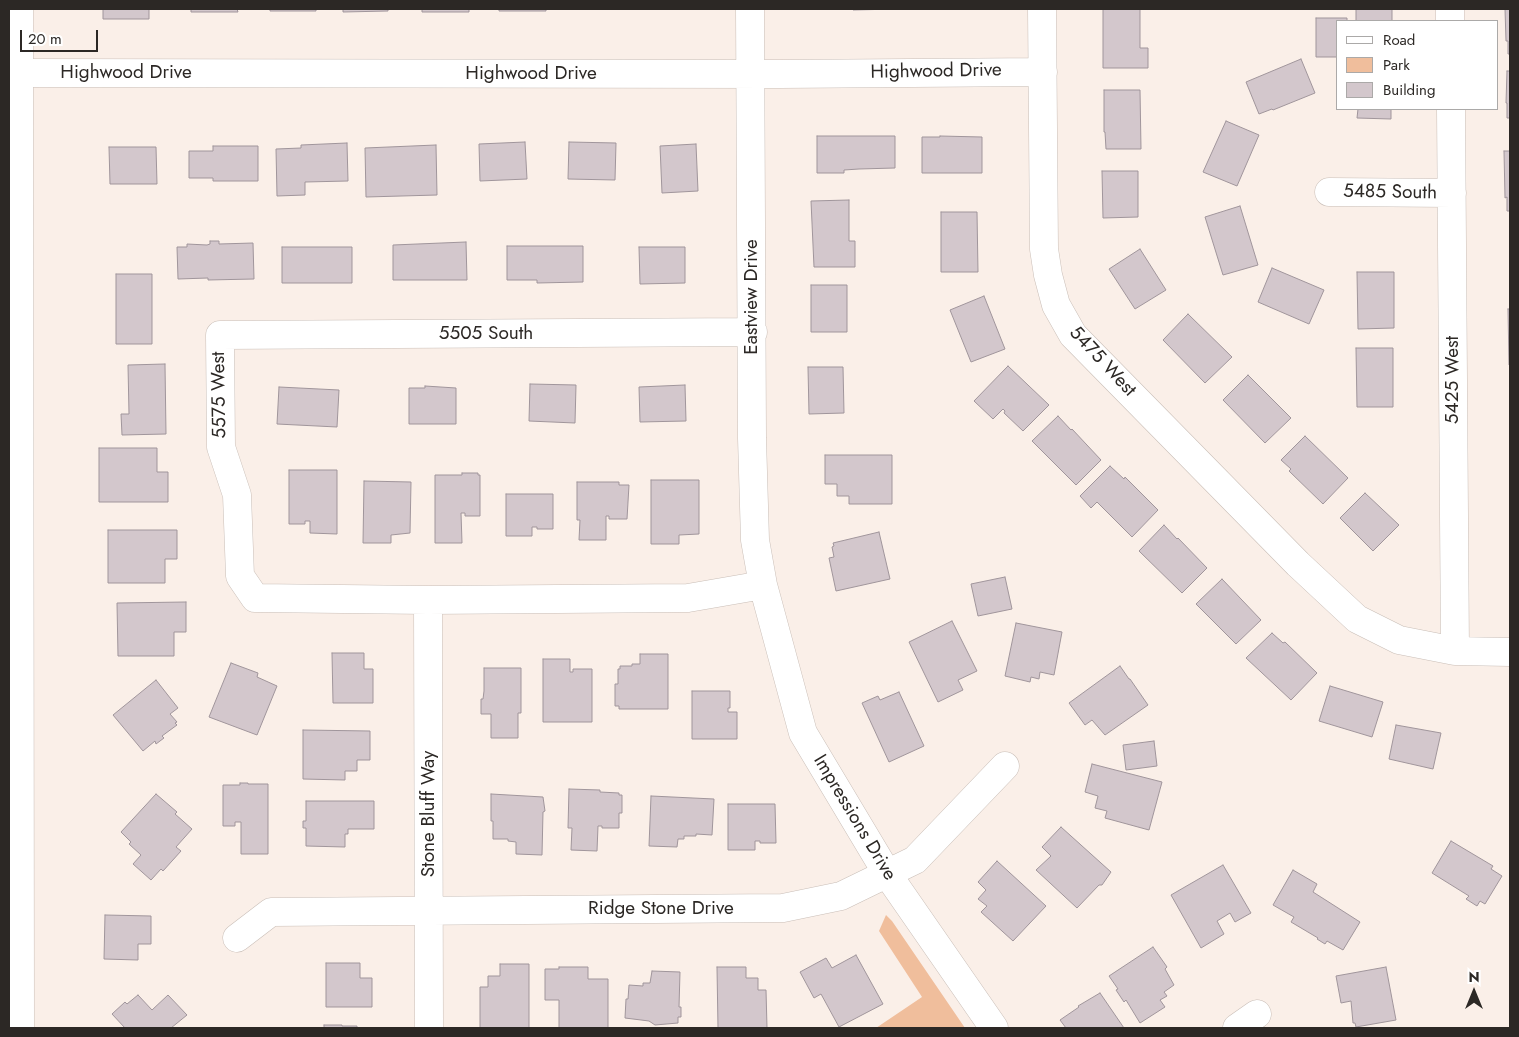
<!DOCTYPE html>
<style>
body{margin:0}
#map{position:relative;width:1519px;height:1037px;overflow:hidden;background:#faefe8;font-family:Jost,sans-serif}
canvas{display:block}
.frame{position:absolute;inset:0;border:10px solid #2c2825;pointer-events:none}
.legend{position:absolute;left:1336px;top:20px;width:162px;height:90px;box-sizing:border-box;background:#fff;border:1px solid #aba9a8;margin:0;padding:6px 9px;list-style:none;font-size:15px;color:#2c2825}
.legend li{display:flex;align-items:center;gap:10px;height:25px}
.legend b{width:25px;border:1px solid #aba9a8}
.north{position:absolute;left:1449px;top:967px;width:50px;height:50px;-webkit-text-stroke:4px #fff;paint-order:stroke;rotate:0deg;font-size:14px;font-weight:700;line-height:20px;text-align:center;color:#2c2825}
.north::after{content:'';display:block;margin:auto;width:18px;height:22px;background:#2c2825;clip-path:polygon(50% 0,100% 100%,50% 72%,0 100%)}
.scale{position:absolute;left:20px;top:30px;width:78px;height:22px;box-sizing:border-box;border:2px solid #2c2825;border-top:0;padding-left:6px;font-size:15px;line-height:18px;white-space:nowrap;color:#2c2825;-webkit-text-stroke:4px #fff;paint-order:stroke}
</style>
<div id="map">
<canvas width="1519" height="1037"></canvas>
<div class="frame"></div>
<ul class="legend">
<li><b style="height:6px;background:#fff"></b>Road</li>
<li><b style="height:14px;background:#f0be9c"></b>Park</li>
<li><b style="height:14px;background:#d3c7cc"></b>Building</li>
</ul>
<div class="north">N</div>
<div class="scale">20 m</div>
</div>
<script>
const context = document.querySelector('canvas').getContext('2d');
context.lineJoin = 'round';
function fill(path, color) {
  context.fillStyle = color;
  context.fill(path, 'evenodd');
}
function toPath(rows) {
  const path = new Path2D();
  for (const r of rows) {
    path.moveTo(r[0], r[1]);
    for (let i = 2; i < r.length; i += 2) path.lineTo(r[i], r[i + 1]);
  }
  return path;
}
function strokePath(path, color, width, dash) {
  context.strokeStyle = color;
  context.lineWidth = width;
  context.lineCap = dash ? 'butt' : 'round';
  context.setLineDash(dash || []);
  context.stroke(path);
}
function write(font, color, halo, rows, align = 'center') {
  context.font = font + ' Jost,sans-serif';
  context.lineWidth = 4.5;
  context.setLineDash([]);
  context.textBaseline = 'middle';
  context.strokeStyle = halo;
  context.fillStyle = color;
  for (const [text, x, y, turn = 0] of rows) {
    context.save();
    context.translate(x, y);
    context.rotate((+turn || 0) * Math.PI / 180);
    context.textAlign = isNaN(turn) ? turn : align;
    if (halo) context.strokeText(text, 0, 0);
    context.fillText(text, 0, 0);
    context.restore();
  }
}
const green = toPath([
 [886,915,892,921,965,1028,876,1028,922,997,879,931]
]);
const building = toPath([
 [103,9,149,9,149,19,103,19,103,9],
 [191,9,237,9,238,12,191,12,191,9],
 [270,9,316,9,316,11,270,11,270,9],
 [343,9,388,9,388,11,343,12,343,9],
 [422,9,469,9,469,12,422,12,422,9],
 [499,9,546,9,546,11,499,11,499,9],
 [807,9,897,9,853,10,853,9,807,9],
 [1103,9,1140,9,1140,48,1148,48,1148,68,1103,68,1103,9],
 [1356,9,1392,9,1392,21,1356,21,1356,9],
 [1505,9,1510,9,1510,54,1508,54,1508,41,1506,41,1505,9],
 [1316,18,1347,18,1347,21,1338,21,1338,57,1316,57,1316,18],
 [1301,59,1315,93,1273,110,1272,109,1259,114,1246,82,1301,59],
 [1507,71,1510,71,1510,133,1510,118,1507,118,1507,103,1506,103,1507,71],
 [1104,90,1140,90,1141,149,1106,149,1105,132,1104,132,1104,90],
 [1358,109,1391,109,1391,119,1357,118,1358,109],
 [1226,121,1259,135,1237,186,1203,172,1226,121],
 [817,136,895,136,895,168,859,169,844,170,844,173,817,173,817,136],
 [940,136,982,137,982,173,922,173,922,137,940,137,940,136],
 [525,142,527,179,480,181,479,144,525,142],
 [569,142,616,143,615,180,568,179,569,142],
 [347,143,348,181,305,182,305,195,277,196,276,149,301,148,301,145,347,143],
 [696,144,698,191,662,193,660,146,696,144],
 [436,145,437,195,366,197,365,148,436,145],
 [213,146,258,146,258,181,213,181,213,178,189,178,189,151,213,151,213,146],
 [109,147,156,147,157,184,110,184,109,147],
 [1504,151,1510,151,1510,211,1507,211,1507,197,1505,198,1504,151],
 [1102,171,1138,171,1138,217,1103,218,1102,171],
 [849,200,849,241,855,241,855,267,814,267,811,201,849,200],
 [1240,206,1258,265,1223,275,1205,217,1240,206],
 [941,212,977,212,978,272,941,272,941,212],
 [210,241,219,241,219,244,253,243,254,279,208,280,208,278,178,279,177,247,187,247,187,244,207,245,210,244,210,241],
 [466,242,467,280,393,280,393,245,466,242],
 [507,246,583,246,583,282,537,283,537,280,507,280,507,246],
 [282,247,352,247,352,283,282,283,282,247],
 [639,247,685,247,685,283,640,284,639,247],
 [1140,249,1166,290,1135,309,1109,269,1140,249],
 [1272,268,1324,290,1309,324,1258,302,1272,268],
 [1357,272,1394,272,1394,328,1358,329,1357,272],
 [116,274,152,274,152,344,116,344,116,274],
 [811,285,847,285,847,332,811,332,811,285],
 [984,296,1005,349,971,362,950,310,984,296],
 [1508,309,1510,309,1510,365,1509,365,1508,309],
 [1188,314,1232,357,1205,383,1163,340,1188,314],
 [1356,348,1393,348,1393,407,1357,407,1356,348],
 [165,364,166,434,122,435,121,414,129,414,128,365,165,364],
 [1008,366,1049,405,1023,431,1004,413,1005,411,1003,409,993,419,974,401,1008,366],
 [808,367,843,367,844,413,809,414,808,367],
 [1248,375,1291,418,1265,443,1223,400,1248,375],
 [530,384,576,385,575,423,529,421,530,384],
 [685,385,686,421,640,422,639,387,685,385],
 [425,386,456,388,456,424,409,424,409,388,425,388,425,386],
 [279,387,339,390,337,427,277,424,279,387],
 [1058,416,1071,430,1072,429,1101,460,1076,485,1032,441,1058,416],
 [1305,436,1348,478,1323,504,1289,471,1291,469,1281,460,1305,436],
 [99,448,157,448,157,472,168,472,168,502,99,502,99,448],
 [825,455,892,455,892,504,849,504,849,496,837,496,837,484,825,484,825,455],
 [1110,466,1124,479,1125,477,1158,510,1132,537,1097,502,1091,508,1080,496,1110,466],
 [289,470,337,470,337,534,310,533,310,521,305,521,305,524,289,524,289,470],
 [462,473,478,473,478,475,480,475,480,516,465,516,465,513,461,513,462,543,435,543,435,475,462,475,462,473],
 [651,480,699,480,699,534,679,535,679,544,651,544,651,480],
 [364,481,411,482,410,533,391,535,391,543,363,543,364,481],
 [577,482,619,482,619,485,629,485,627,519,609,519,609,516,606,516,606,540,579,540,580,520,577,520,577,482],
 [1365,493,1399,525,1373,551,1340,518,1365,493],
 [506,494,553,494,553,529,537,529,537,527,532,527,532,536,506,536,506,494],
 [1164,525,1177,539,1178,538,1207,568,1182,593,1139,551,1164,525],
 [108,530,177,530,177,559,165,559,165,583,108,583,108,530],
 [879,532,890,579,836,591,829,558,834,557,832,547,834,546,833,543,879,532],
 [1005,577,1012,609,978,616,971,584,1005,577],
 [1222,579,1261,620,1236,644,1196,604,1222,579],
 [186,602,186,632,174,632,174,656,118,656,117,603,186,602],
 [952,621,977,671,958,680,963,690,938,702,909,642,952,621],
 [1016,623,1062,632,1054,675,1040,672,1039,679,1031,677,1030,682,1005,676,1016,623],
 [1272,633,1283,643,1285,642,1317,673,1291,700,1246,658,1272,633],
 [332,653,364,653,364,669,373,669,373,703,333,703,332,653],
 [640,654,668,654,668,709,619,709,619,706,615,706,615,684,618,684,618,669,620,669,620,666,632,666,632,664,640,664,640,654],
 [543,659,570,659,570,672,573,672,573,669,592,669,592,722,543,722,543,659],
 [231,663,258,673,257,677,277,686,257,735,209,717,231,663],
 [1120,666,1129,679,1130,679,1148,705,1105,735,1092,720,1085,725,1069,703,1120,666],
 [484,668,521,668,521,713,518,713,518,738,491,738,491,714,481,714,481,699,483,699,484,691,484,668],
 [156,680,178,708,170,714,177,722,175,723,177,725,162,736,164,738,156,744,155,741,143,751,113,715,156,680],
 [1330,686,1383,702,1372,737,1319,721,1330,686],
 [692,691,730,691,730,708,728,708,728,712,737,712,737,739,692,739,692,691],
 [899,692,924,746,889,762,862,703,878,696,880,700,899,692],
 [1396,725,1441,733,1433,769,1389,759,1396,725],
 [303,730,370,731,370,760,357,760,357,771,345,771,345,780,303,779,303,730],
 [1154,741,1157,766,1126,770,1123,745,1154,741],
 [1092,764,1162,782,1149,830,1105,818,1107,811,1095,808,1098,796,1085,792,1092,764],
 [240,783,248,783,248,784,268,784,268,854,241,854,241,822,235,822,235,826,223,826,223,785,240,785,240,783],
 [569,789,600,790,600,792,619,793,619,795,622,795,622,813,619,813,619,828,602,828,602,826,598,826,597,851,571,850,572,828,568,828,569,789],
 [156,794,177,812,175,814,192,829,176,847,181,851,163,871,161,869,151,880,133,864,141,855,129,844,131,842,121,832,156,794],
 [491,794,543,797,545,811,543,812,542,855,516,854,516,842,508,841,508,839,493,839,493,821,491,821,491,794],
 [651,796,714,799,712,835,696,834,696,836,684,836,684,839,678,839,677,847,649,846,651,796],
 [306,801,374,801,374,829,348,829,348,834,345,834,345,847,306,846,306,828,303,828,303,821,306,821,306,801],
 [728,804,775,804,776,843,760,843,760,841,755,841,755,850,728,850,728,804],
 [1061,827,1111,872,1102,885,1099,885,1077,908,1036,870,1051,856,1042,847,1061,827],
 [1451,841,1493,866,1491,869,1502,876,1485,904,1480,901,1477,906,1466,899,1469,896,1432,873,1451,841],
 [997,861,1046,906,1013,941,981,912,987,906,978,899,986,890,978,882,997,861],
 [1223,865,1251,913,1235,922,1230,913,1217,921,1224,934,1201,948,1171,895,1223,865],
 [1293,870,1317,884,1313,892,1360,922,1343,950,1327,941,1325,944,1317,939,1318,938,1291,922,1294,917,1273,905,1293,870],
 [105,915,151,916,151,944,138,944,138,960,104,959,105,915],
 [1153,947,1167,967,1165,969,1174,985,1164,992,1167,996,1160,1000,1165,1007,1140,1023,1126,1000,1124,1002,1116,990,1118,989,1109,976,1153,947],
 [856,955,883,1004,839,1027,821,994,814,998,800,972,826,958,832,968,856,955],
 [326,963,360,963,360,978,372,978,372,1007,326,1007,326,963],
 [500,964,529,964,529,1028,480,1028,480,987,488,987,488,976,500,976,500,964],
 [559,967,588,967,588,979,608,979,608,1028,559,1028,559,1000,545,1000,545,969,559,969,559,967],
 [717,967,746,967,746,978,758,978,758,990,766,990,767,1028,718,1028,717,967],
 [1386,967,1396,1020,1356,1027,1355,1023,1353,1023,1351,1001,1341,1003,1336,976,1386,967],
 [652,971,680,972,679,1007,681,1007,681,1017,678,1017,678,1023,655,1025,649,1021,625,1018,626,999,628,999,629,985,643,986,643,983,650,983,652,971],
 [1100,993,1124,1028,1066,1028,1060,1020,1079,1007,1078,1006,1100,993],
 [138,995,152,1010,168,995,187,1015,171,1028,125,1028,112,1014,125,1002,127,1004,138,995],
 [324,1025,342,1025,342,1026,357,1026,357,1028,324,1028,324,1025]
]);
const street = toPath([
 [750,9,752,438,755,540,763,585,803,733,888,875,994,1028],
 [1042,9,1044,249,1048,275,1056,305,1073,335,1298,564,1357,619,1399,640,1455,651,1510,652],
 [1450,9,1450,21],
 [19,73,779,74,1043,72],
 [1451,109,1455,651],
 [1329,192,1452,193],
 [753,332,220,335,221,447,237,495,240,576,255,598,428,600,688,598,763,585],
 [428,600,429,1028],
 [237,938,271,912,783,908,841,896,915,860,1005,766],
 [1237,1028,1257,1014]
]);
const secondary = toPath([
 [19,9,20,1028]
]);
const streetNames = [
 ["Highwood Drive",936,72,-1],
 ["Highwood Drive",126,73],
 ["Highwood Drive",531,74],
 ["5485 South",1390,193,1],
 ["Eastview Drive",752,297,-90],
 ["5505 South",486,334],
 ["5475 West",1102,362,47],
 ["5425 West",1453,380,-90],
 ["5575 West",220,395,-91],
 ["Stone Bluff Way",429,814,-90],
 ["Impressions Drive",854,818,59],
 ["Ridge Stone Drive",661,909]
];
fill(green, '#f0be9c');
fill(building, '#d3c7cc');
strokePath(building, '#a0959b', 1);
strokePath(street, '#c9beb7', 29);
strokePath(secondary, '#c9beb7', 29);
strokePath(street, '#fff', 28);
strokePath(secondary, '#fff', 28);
write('19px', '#2c2825', '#fff', streetNames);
</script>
